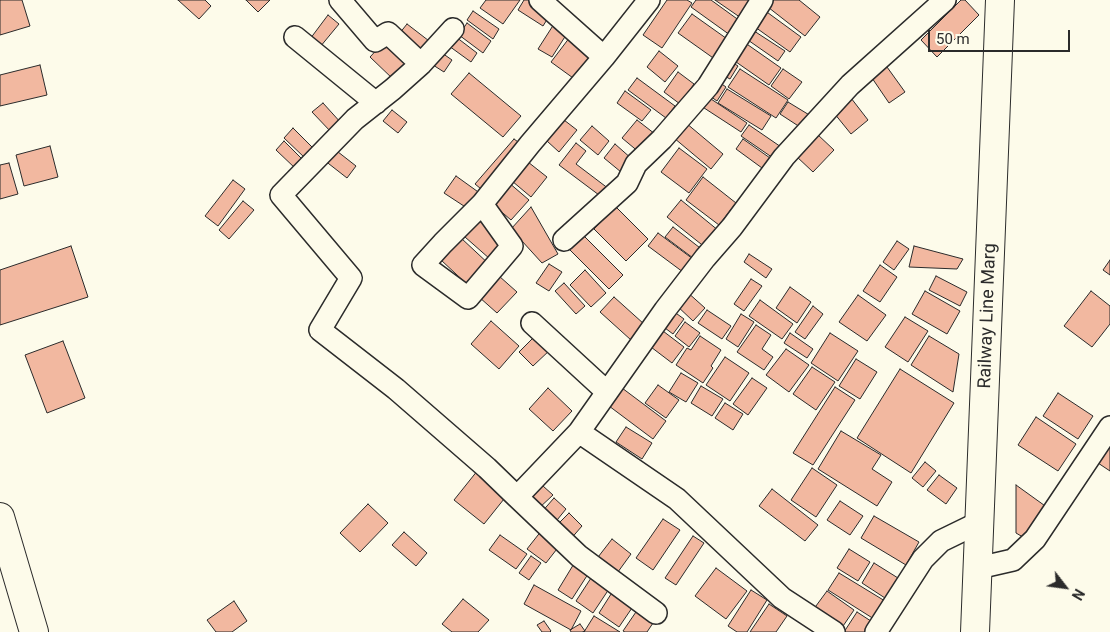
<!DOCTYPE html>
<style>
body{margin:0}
#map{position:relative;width:1110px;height:632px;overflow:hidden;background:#fdfbea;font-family:Roboto,sans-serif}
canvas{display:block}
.north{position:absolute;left:1040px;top:562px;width:50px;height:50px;-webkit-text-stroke:4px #fdfbea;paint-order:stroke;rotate:120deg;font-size:14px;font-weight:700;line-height:20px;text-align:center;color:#2b2b2b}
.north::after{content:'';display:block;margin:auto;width:18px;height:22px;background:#2b2b2b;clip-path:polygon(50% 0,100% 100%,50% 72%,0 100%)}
.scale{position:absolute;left:928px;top:30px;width:142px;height:22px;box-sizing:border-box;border:2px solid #2b2b2b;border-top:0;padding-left:6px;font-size:15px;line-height:18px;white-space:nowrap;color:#2b2b2b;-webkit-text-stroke:4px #fdfbea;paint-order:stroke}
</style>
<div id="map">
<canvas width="1110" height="632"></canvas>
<div class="north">N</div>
<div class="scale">50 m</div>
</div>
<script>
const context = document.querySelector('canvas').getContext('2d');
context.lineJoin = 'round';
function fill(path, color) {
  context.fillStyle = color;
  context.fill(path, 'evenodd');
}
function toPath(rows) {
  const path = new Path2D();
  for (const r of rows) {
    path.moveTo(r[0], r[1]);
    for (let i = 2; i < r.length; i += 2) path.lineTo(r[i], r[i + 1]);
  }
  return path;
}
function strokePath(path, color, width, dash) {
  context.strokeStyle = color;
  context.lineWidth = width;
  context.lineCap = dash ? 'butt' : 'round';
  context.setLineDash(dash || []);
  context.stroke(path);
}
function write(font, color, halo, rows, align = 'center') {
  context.font = font + ' Roboto,sans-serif';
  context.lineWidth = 4;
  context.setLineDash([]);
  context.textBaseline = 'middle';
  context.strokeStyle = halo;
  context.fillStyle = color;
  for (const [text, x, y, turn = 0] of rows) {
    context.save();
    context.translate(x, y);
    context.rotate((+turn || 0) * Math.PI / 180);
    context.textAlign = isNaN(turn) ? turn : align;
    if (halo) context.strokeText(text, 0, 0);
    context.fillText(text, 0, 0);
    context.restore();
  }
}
const building = toPath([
 [0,0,22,0,30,26,0,35,0,0],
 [178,0,205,0,211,6,199,19,178,0],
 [246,0,270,0,258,12,246,0],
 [486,0,520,0,503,24,480,8,486,0],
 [524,0,548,0,556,5,543,26,518,10,524,0],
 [667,0,687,0,692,3,662,48,643,35,667,0],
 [696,0,711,0,740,21,730,35,691,7,696,0],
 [715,0,749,0,755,4,744,20,715,0],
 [768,0,799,0,820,17,805,36,764,4,768,0],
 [961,0,965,0,979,15,937,57,921,40,961,0],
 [760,7,801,37,790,52,748,22,760,7],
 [473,11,499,29,493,39,467,20,473,11],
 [692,14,730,41,716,60,678,33,692,14],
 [328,15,339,24,320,47,310,39,328,15],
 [467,23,491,41,483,53,459,35,467,23],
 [407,24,433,44,425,55,399,34,407,24],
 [554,24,568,32,552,57,538,49,554,24],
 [751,29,785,51,778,61,745,38,751,29],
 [456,37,477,53,471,62,449,46,456,37],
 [570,37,599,58,580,83,551,62,570,37],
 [741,40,781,68,769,85,729,57,741,40],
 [384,42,408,65,394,80,370,57,384,42],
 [659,51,678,66,665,82,647,67,659,51],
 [442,53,452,60,444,72,433,65,442,53],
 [727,59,738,66,730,79,719,73,727,59],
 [40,65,47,95,0,106,0,75,40,65],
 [887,67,905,92,889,103,872,78,887,67],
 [740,69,788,100,776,118,728,87,740,69],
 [783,69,802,82,789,99,771,86,783,69],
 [678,72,694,84,680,104,664,92,678,72],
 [469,73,521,116,503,137,451,94,469,73],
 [637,78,675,106,666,118,628,90,637,78],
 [716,80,726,87,717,101,707,94,716,80],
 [727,89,771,116,762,130,718,103,727,89],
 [625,91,651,110,642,121,617,103,625,91],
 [705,95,747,123,741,132,698,104,705,95],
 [851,98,868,120,851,134,834,113,851,98],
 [788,102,811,116,803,129,780,114,788,102],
 [323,103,342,124,332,133,312,112,323,103],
 [392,110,407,122,398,133,383,121,392,110],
 [564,120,577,130,559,152,547,141,564,120],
 [637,120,655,134,640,153,622,138,637,120],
 [686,123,723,154,711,169,674,138,686,123],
 [749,125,784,149,776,160,741,136,749,125],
 [592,126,609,141,598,155,580,140,592,126],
 [293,128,314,149,305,158,284,138,293,128],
 [817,134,834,150,813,172,796,156,817,134],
 [514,139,525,147,486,193,475,184,514,139],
 [743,139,770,158,762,168,736,149,743,139],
 [284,141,304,161,296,169,276,150,284,141],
 [576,143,586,151,576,164,609,189,603,198,559,165,576,143],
 [615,144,632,159,621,172,604,158,615,144],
 [50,146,58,177,24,186,16,155,50,146],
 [333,148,356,166,347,178,324,160,333,148],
 [679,148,707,169,689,193,661,172,679,148],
 [528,162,547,177,531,197,512,181,528,162],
 [9,163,18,194,0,199,0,165,9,163],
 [456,176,481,194,470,210,444,193,456,176],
 [703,177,736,203,719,225,686,200,703,177],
 [233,180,245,189,218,226,205,216,233,180],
 [508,182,529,200,511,220,490,202,508,182],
 [681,200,719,231,706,248,667,217,681,200],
 [243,201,254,210,229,239,219,230,243,201],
 [531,207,558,254,542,263,511,229,531,207],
 [616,207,648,239,626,261,594,229,616,207],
 [481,218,506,241,490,259,465,237,481,218],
 [673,227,704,251,697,261,665,237,673,227],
 [581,233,623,275,609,289,567,247,581,233],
 [658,233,697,262,687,275,648,246,658,233],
 [461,238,491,266,471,288,441,260,461,238],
 [897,241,909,249,894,270,883,262,897,241],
 [71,246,88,297,0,325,0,270,71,246],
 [914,246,963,259,957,269,909,267,914,246],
 [749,254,772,269,766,278,744,262,749,254],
 [1110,260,1110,275,1103,270,1110,260],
 [549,264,562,272,549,291,536,283,549,264],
 [880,265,897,277,880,302,863,291,880,265],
 [585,270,606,293,591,307,570,285,585,270],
 [499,276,517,292,497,313,479,297,499,276],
 [936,276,967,292,960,306,929,290,936,276],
 [751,279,762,286,744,311,734,304,751,279],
 [564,283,585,306,576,314,555,291,564,283],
 [790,287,811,302,797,323,776,308,790,287],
 [686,291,705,308,693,321,675,304,686,291],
 [925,291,960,311,947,334,912,314,925,291],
 [1091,291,1110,306,1110,324,1092,347,1064,326,1091,291],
 [858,295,886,315,867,341,839,322,858,295],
 [614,297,644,324,631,340,600,312,614,297],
 [760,300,793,324,782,339,749,316,760,300],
 [813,306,823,314,805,339,795,332,813,306],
 [707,310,731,326,722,339,698,323,707,310],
 [673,311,684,319,673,334,661,325,673,311],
 [741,314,754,322,738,347,726,339,741,314],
 [905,317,928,331,908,362,885,347,905,317],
 [491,321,519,346,499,369,471,344,491,321],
 [685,322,700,333,689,347,675,336,685,322],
 [756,325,771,335,762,349,773,357,764,370,737,352,756,325],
 [659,328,684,347,672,363,647,344,659,328],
 [790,333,813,349,807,358,784,343,790,333],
 [830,333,858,351,838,381,811,363,830,333],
 [537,334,551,349,533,366,519,352,537,334],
 [700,336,721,350,711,366,713,368,703,383,676,365,687,348,691,350,700,336],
 [929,336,959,354,953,392,911,365,929,336],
 [63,341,85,398,47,413,25,355,63,341],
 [786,349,809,365,789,392,766,375,786,349],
 [725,357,749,373,730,401,706,385,725,357],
 [856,359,877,372,860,399,839,386,856,359],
 [812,367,835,382,816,410,793,394,812,367],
 [900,369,954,403,911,473,857,438,900,369],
 [681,373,698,383,686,402,669,392,681,373],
 [752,378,767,388,748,415,733,404,752,378],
 [658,385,679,400,666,418,645,403,658,385],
 [701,386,723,399,712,416,691,403,701,386],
 [835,387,855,400,813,465,793,453,835,387],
 [548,388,572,411,553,431,529,409,548,388],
 [622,388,666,421,653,439,609,406,622,388],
 [1058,393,1093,416,1078,439,1043,416,1058,393],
 [725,403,743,414,733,430,715,418,725,403],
 [1036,417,1076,444,1058,471,1018,445,1036,417],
 [626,427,652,443,642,459,616,442,626,427],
 [841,431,881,455,872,469,892,482,877,506,818,469,841,431],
 [1110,447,1110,471,1098,463,1110,447],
 [925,462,936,471,923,487,912,478,925,462],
 [812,468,837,485,816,517,791,500,812,468],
 [478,470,508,494,484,524,454,500,478,470],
 [939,475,957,488,946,504,927,490,939,475],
 [1016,485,1048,508,1028,540,1016,533,1016,485],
 [543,486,553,495,538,509,529,500,543,486],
 [772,489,818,525,805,541,759,506,772,489],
 [554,498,566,509,553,525,540,514,554,498],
 [840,501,863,516,850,535,827,520,840,501],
 [368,504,388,523,360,552,340,533,368,504],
 [569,513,582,526,569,541,555,527,569,513],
 [874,516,919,542,906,565,861,538,874,516],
 [663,519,680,530,653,570,636,558,663,519],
 [542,530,560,545,546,563,527,549,542,530],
 [404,532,427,553,416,566,392,545,404,532],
 [500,535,527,554,516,569,489,550,500,535],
 [693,536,704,543,676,585,665,578,693,536],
 [612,539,631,554,615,576,595,561,612,539],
 [849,549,870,562,858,581,837,568,849,549],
 [531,556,541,563,529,580,519,573,531,556],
 [575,562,590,571,572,599,558,590,575,562],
 [874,563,898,578,885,598,862,583,874,563],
 [716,568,747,591,726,619,695,596,716,568],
 [839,573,885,601,874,619,828,590,839,573],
 [593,575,611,586,593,613,576,601,593,575],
 [534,585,581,611,571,630,524,604,534,585],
 [751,590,767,600,747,632,737,632,728,626,751,590],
 [613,591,634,605,619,627,599,613,613,591],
 [827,591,854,610,841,629,813,610,827,591],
 [463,599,489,620,478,632,452,632,442,624,463,599],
 [234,601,247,621,232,632,216,632,207,620,234,601],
 [769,604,787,616,776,632,750,632,769,604],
 [638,609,655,620,647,632,625,632,623,631,638,609],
 [857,612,877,625,872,632,844,632,857,612],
 [594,616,620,632,584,632,594,616],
 [544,621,551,631,550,632,542,632,537,625,544,621],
 [580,624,585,631,582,632,571,632,570,630,580,624]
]);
const minor = toPath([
 [340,0,375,41,388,33,421,64,393,89,355,119,281,195,351,278,320,330,396,389,487,468,517,497],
 [295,37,376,103],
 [604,57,649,0],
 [421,64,453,29],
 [482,204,512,246,468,298,423,265,443,243,482,204,530,144,604,57,540,0],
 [564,240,627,183,636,164,662,139,708,86,762,0],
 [532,323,607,392],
 [579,432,677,499,782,598,834,632],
 [978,568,1013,560,1035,539,1110,427],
 [656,613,579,556,517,497,579,432,665,310,705,258,732,227,784,157,850,85,945,0],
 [876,632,923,559,941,541,980,522]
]);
const major = toPath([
 [0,517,34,632],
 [975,632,1000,0]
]);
const streetNames = [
 ["Railway Line Marg",988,316,-88]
];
fill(building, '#f2b8a0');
strokePath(building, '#2b2b2b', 1);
strokePath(minor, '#2b2b2b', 24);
strokePath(major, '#2b2b2b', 30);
strokePath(minor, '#fdfbea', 21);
strokePath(major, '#fdfbea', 28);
write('18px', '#2b2b2b', '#fdfbea', streetNames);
</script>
